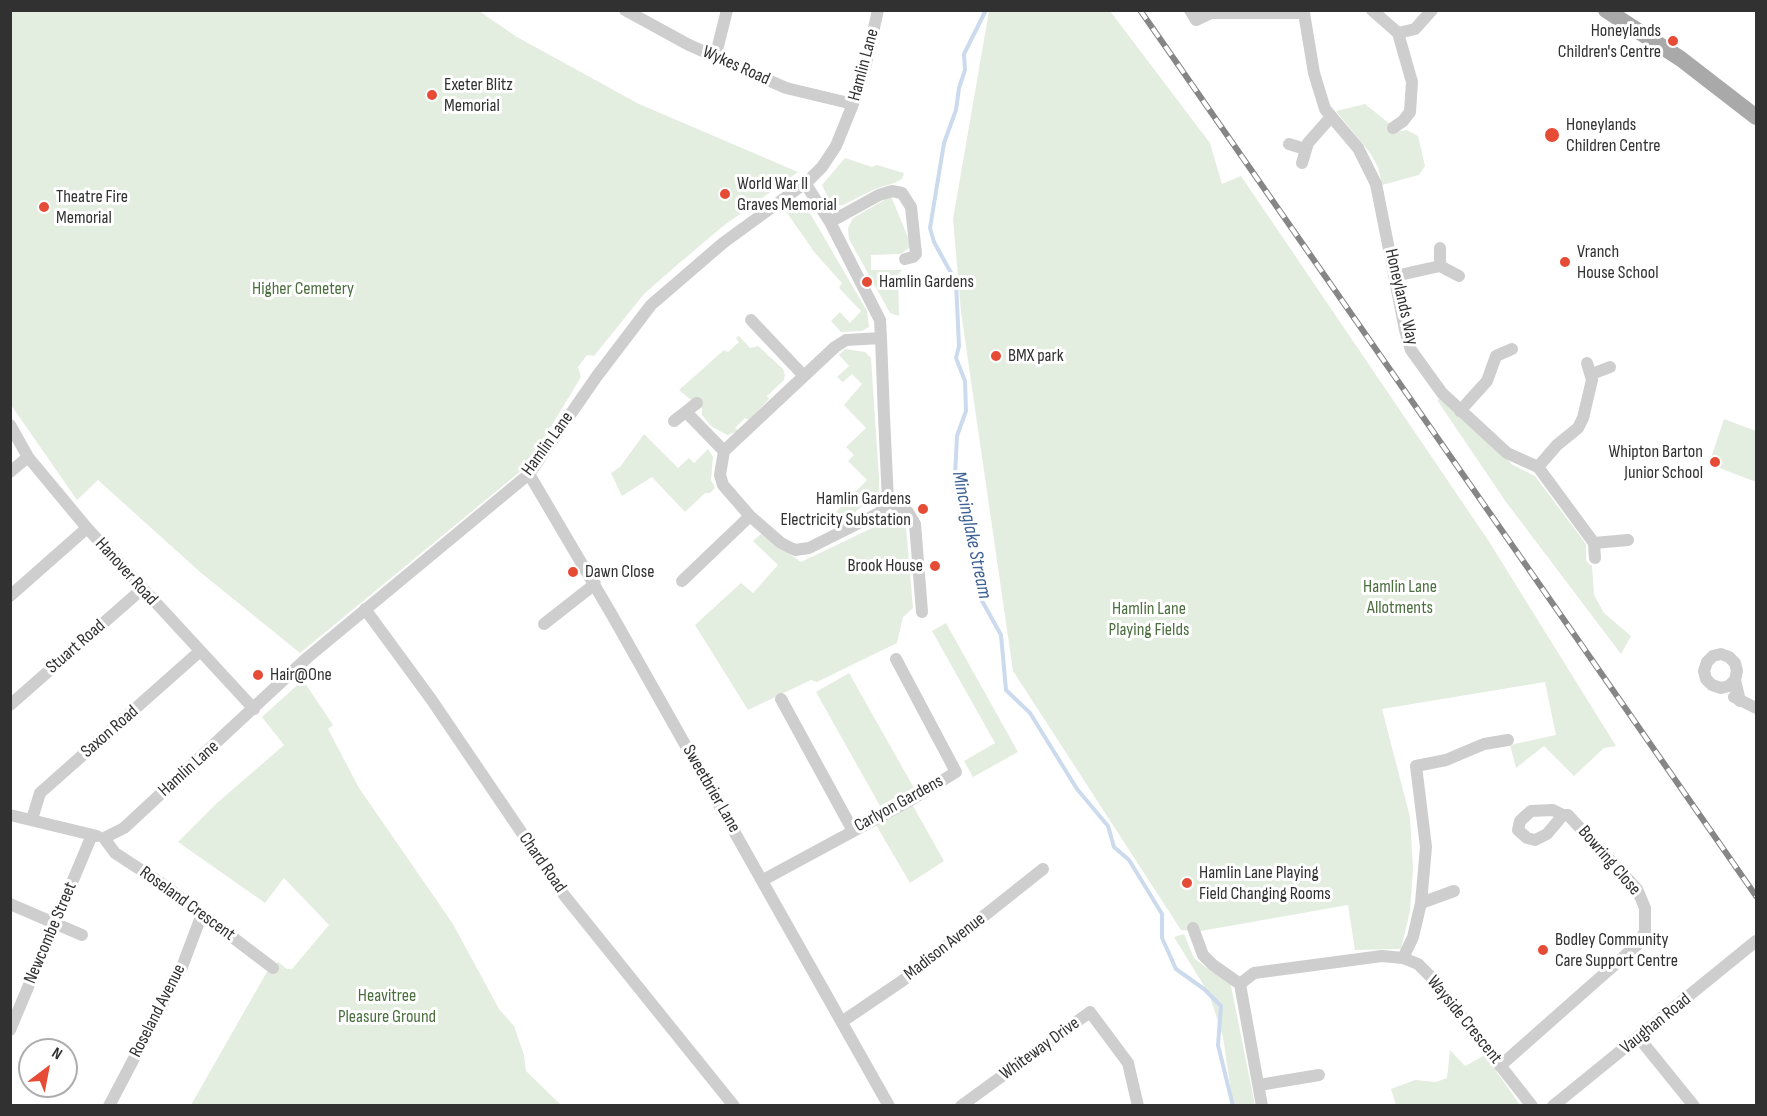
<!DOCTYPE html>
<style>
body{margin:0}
#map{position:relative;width:1767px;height:1116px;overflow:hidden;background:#fff;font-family:"Sofia Sans Condensed",sans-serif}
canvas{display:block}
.frame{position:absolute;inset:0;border:12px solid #313131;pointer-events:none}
.north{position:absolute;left:18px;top:1038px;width:60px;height:60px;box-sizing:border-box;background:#fff;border:2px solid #adadad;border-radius:50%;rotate:32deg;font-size:16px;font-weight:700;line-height:24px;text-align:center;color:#313131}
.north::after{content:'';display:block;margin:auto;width:21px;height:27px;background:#e64b36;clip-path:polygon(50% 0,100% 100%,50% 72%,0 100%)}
</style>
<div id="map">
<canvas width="1767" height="1116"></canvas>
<div class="frame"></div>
<div class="north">N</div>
</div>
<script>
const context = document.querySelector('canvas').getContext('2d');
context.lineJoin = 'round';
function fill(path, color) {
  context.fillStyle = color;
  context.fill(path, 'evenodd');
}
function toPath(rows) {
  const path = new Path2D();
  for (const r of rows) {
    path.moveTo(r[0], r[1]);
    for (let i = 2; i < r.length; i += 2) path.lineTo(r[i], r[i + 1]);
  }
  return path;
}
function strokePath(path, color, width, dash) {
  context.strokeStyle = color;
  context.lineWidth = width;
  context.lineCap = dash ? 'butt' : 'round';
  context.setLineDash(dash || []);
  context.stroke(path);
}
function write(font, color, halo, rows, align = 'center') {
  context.font = font + ' "Sofia Sans Condensed",sans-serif';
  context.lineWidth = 6;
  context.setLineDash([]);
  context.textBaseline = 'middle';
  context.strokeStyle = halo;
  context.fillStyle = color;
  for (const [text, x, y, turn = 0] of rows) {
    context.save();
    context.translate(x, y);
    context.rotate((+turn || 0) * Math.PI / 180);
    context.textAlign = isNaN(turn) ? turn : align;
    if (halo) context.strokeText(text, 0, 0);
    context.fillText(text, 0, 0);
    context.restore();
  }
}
const green = toPath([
 [10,11,479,11,517,37,639,104,798,172,722,227,677,265,644,294,594,356,587,355,578,367,581,377,527,466,300,653,200,572,98,480,77,500,11,405],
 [989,11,1110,11,1210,143,1222,184,1241,176,1488,540,1616,746,1604,748,1574,776,1544,746,1516,768,1510,745,1556,735,1545,682,1382,709,1410,817,1413,869,1410,911,1401,949,1355,950,1348,905,1201,931,1181,930,1013,671,961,312,953,219],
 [1365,104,1390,124,1394,132,1407,130,1418,136,1425,166,1419,175,1382,185,1378,167,1370,153,1336,111],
 [845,158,872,167,877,165,904,173,902,179,894,183,875,189,843,205,832,206,822,185],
 [891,196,910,242,909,248,901,254,871,255,871,270,902,270,898,275,899,316,890,313,849,239,848,228,853,218],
 [795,201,804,203,867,311,869,327,862,331,841,332,831,321,840,312,850,323,861,311,839,288,842,283,815,253,785,210],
 [739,336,750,348,758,346,783,369,785,375,784,380,767,396,769,399,749,420,745,418,735,428,739,431,727,435,711,426,702,415,702,409,679,390,724,350,728,352,739,342,736,338],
 [845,349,865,352,871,358,879,478,879,492,848,518,836,512,867,480,848,461,854,455,846,447,866,428,844,405,862,384,852,374,843,382,837,377,849,366,839,355],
 [1441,398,1513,465,1535,476,1586,544,1586,561,1592,566,1594,595,1604,613,1631,636,1621,654,1506,502,1437,400],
 [1724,419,1756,431,1756,482,1709,464],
 [644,434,678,468,689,458,694,463,708,449,713,457,711,480,715,488,710,493,705,493,685,512,652,477,622,496,611,473,620,467],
 [893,518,906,527,913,608,903,617,897,643,817,682,811,680,748,710,695,625,741,583,753,593,778,565,753,541,761,534,801,562],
 [946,623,1018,752,973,777,964,761,995,743,932,631],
 [849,673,914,788,880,806,816,692],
 [303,680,333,725,328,729,359,788,453,924,499,1009,514,1026,524,1055,526,1071,561,1105,191,1105,268,970,271,972,278,962,287,969,292,969,329,925,284,878,265,903,178,842,217,803,284,745,262,717],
 [912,804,944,861,910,883,876,825],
 [1184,934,1194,958,1212,972,1230,981,1255,1105,1233,1105,1223,1037,1209,994,1174,937],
 [1450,1050,1465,1066,1485,1055,1520,1105,1396,1105,1391,1089,1415,1080,1436,1082,1447,1078]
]);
const stream = toPath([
 [986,10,964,54,965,70,959,88,956,110,944,143,930,228,934,242,956,282,959,346,956,358,965,381,966,411,957,436,955,476,966,497,978,570,982,574,979,590,981,599,1001,635,1006,690,1030,713,1077,789,1108,826,1114,847,1129,860,1162,914,1162,938,1176,969,1204,989,1221,1006,1218,1045,1233,1106]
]);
const minor = toPath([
 [625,10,689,45,786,88,853,104],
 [1190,10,1196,20,1211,13,1304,13,1303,10],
 [1372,10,1398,33,1412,82,1410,112,1403,121,1393,128],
 [1304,13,1314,73,1325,109,1358,148,1376,184,1405,330,1411,350,1442,393,1507,453,1538,467,1557,445,1578,428,1583,418,1592,380,1587,363],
 [1398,33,1415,29,1432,10],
 [715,58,727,10],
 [1289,144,1305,149],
 [1302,163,1308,143,1330,118],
 [805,183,830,222,880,320,881,338,884,416,888,501,879,513,809,548,795,550,781,543,750,516,723,485,720,475,724,451,835,347,846,340,881,338],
 [830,222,879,195,892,191,902,193,911,207,916,254,913,257,905,259],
 [1440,248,1440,266],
 [1395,276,1440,266,1459,276],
 [751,320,804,376],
 [1592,374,1610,367],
 [1460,411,1487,381,1496,356,1512,349],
 [686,412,724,451],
 [674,421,697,403],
 [10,425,28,457,87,528,254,709],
 [1538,467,1594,543,1628,540],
 [10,472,28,457],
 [529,474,612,615,889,1106],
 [888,501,908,512,915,524,922,612],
 [1594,543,1595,558],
 [682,581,750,516],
 [10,596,87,528],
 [365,609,431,699,564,895,734,1106],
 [544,624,595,584],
 [1735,680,1729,686,1721,688,1712,685,1706,679,1704,671,1707,662,1713,656,1721,654,1729,657,1735,663,1737,671,1735,680,1740,701],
 [1734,697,1756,708],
 [781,699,852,829],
 [10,705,141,590],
 [10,815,97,836],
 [32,819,40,793,199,652],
 [104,838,124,828,307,658,529,474,597,376,651,305,723,243,808,181,822,167,836,146,853,104,865,68,878,10],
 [104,838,115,853,161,883,273,968],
 [763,880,911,800,956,772,896,659],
 [1421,903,1454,891],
 [10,904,82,935],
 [1193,928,1203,955,1213,965,1240,984,1262,1106],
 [1403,958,1413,937,1421,903,1426,847,1416,766,1446,760,1484,744,1508,740],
 [1240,984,1254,973,1382,956,1403,958,1418,964,1430,976,1532,1106],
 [843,1021,902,981,1043,869],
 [10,1030,92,835],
 [1639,1038,1694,1106],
 [1500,1066,1637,945,1645,932,1645,908,1637,889,1568,815,1563,815,1547,834,1535,840,1527,838,1518,830,1520,821,1531,811,1553,810,1563,815],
 [1259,1085,1319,1075],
 [109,1106,182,967,202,914],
 [961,1106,1090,1012,1128,1063,1138,1106],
 [1553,1106,1756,941]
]);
const major = toPath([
 [1606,10,1681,59,1756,117]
]);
const rail = toPath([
 [1140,10,1756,896]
]);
const markers = [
 [1673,41,6,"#e64b36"],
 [432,95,6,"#e64b36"],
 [1552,135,8,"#e64b36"],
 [725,194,6,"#e64b36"],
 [44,207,6,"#e64b36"],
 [1565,262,6,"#e64b36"],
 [867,282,6,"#e64b36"],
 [996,356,6,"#e64b36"],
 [1715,462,6,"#e64b36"],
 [923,509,6,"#e64b36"],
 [935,566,6,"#e64b36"],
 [573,572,6,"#e64b36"],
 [258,675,6,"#e64b36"],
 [1187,883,6,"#e64b36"],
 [1543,950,6,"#e64b36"]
];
const poiNames = [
 ["Honeylands",1661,31,"right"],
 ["Children's Centre",1661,52,"right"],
 ["Exeter Blitz",444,85],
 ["Memorial",444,106],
 ["Honeylands",1566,125],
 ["Children Centre",1566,146],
 ["World War II",737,184],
 ["Graves Memorial",737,205],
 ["Theatre Fire",56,197],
 ["Memorial",56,218],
 ["Vranch",1577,252],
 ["House School",1577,273],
 ["Hamlin Gardens",879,282],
 ["BMX park",1008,356],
 ["Whipton Barton",1703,452,"right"],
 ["Junior School",1703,473,"right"],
 ["Hamlin Gardens",911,499,"right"],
 ["Electricity Substation",911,520,"right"],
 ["Brook House",923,566,"right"],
 ["Dawn Close",585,572],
 ["Hair@One",270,675],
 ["Hamlin Lane Playing",1199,873],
 ["Field Changing Rooms",1199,894],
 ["Bodley Community",1555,940],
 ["Care Support Centre",1555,961]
];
const streetNames = [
 ["Hamlin Lane",864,65,-75],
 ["Wykes Road",736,66,24],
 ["Honeylands Way",1401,297,77],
 ["Hamlin Lane",548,444,-54],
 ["Hanover Road",126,572,48],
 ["Stuart Road",76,647,-41],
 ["Saxon Road",110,732,-41],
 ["Hamlin Lane",189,769,-42],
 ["Sweetbrier Lane",711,789,60],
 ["Carlyon Gardens",899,804,-29],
 ["Bowring Close",1609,861,49],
 ["Chard Road",542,863,55],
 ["Roseland Crescent",187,904,36],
 ["Newcombe Street",51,933,-67],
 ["Madison Avenue",945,947,-38],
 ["Roseland Avenue",158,1011,-63],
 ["Wayside Crescent",1464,1020,51],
 ["Vaughan Road",1656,1024,-39],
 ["Whiteway Drive",1040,1049,-36]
];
const parkNames = [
 ["Higher Cemetery",303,289],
 ["Hamlin Lane",1400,587],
 ["Allotments",1400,608],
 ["Hamlin Lane",1149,609],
 ["Playing Fields",1149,630],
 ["Heavitree",387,996],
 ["Pleasure Ground",387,1017]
];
const waterNames = [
 ["Mincinglake Stream",971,535,78]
];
fill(green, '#e4eee0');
strokePath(stream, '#ccdaed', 4);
strokePath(minor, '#cecece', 12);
strokePath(major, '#a9a9a9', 16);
strokePath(rail, '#868686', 6);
strokePath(rail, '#fff', 4, [11]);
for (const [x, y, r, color] of markers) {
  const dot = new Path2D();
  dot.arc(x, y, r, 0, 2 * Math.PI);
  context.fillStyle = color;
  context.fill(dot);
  strokePath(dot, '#fff', 2);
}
write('18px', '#313131', '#fff', poiNames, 'left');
write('18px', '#313131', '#fff', streetNames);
write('18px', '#4b6e3e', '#fff', parkNames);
write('italic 20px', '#3e6295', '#fff', waterNames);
</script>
